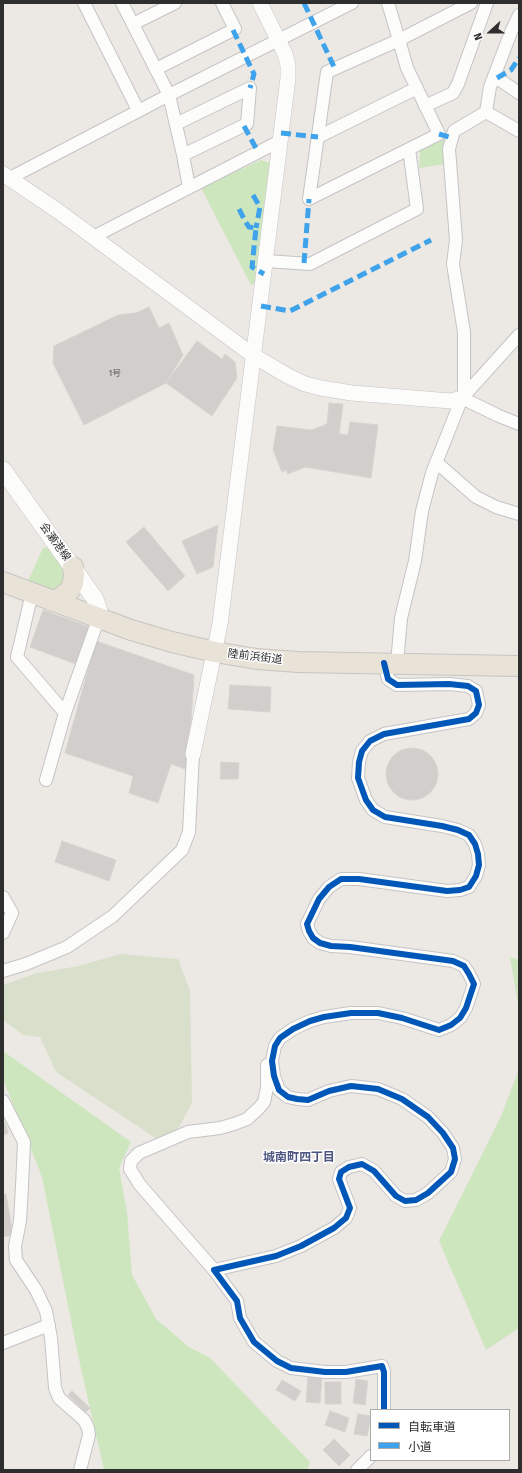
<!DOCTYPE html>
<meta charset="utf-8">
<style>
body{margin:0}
#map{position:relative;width:522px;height:1473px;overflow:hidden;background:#ece8e4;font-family:"Fira Sans Condensed","Noto Sans JP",sans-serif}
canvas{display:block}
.frame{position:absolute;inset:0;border:4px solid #2e2e2e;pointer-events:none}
.legend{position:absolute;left:370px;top:1409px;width:140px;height:52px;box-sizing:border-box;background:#fff;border:1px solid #ababab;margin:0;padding:5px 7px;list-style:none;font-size:12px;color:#2e2e2e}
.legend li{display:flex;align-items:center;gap:8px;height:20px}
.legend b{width:20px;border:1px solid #ababab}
.north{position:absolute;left:470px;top:12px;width:40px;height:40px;-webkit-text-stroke:3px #fff;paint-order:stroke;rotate:249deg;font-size:11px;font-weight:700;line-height:16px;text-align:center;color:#2e2e2e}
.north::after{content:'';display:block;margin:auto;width:14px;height:18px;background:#2e2e2e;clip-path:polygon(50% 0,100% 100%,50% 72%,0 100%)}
</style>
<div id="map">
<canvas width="522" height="1473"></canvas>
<div class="frame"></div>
<ul class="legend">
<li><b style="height:5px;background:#0057b8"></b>自転車道</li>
<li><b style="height:5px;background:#3ea3eb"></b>小道</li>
</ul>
<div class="north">N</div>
</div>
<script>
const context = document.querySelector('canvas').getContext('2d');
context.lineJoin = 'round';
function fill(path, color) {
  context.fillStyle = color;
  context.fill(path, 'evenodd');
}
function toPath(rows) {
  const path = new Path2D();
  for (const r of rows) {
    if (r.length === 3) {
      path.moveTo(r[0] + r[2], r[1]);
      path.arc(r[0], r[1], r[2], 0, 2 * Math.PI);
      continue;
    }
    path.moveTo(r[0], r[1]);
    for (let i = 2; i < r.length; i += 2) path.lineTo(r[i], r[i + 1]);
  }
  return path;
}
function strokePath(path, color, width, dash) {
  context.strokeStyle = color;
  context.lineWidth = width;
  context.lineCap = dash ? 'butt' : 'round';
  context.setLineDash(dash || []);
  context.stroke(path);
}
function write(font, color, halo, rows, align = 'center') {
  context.font = font + ' "Fira Sans Condensed","Noto Sans JP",sans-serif';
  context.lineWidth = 3;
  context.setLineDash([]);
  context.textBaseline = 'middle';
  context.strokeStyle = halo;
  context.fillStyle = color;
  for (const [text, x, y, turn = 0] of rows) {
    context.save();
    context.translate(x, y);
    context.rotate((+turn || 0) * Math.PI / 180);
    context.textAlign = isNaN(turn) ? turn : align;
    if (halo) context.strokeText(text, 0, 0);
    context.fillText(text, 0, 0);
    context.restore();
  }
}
const green = toPath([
 [447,138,446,164,419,168,420,151],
 [261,160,272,164,257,282,251,285,201,188],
 [52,547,69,569,65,585,56,593,28,581,43,548],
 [510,957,519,960,519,1010],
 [3,1051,131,1142,119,1168,127,1212,132,1275,156,1319,189,1347,210,1358,310,1462,307,1470,104,1470,78,1355,42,1177,3,1079],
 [519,1069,519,1328,486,1350,439,1241,502,1114]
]);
const cemetery = toPath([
 [120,954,178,959,190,991,192,1103,178,1129,157,1139,56,1072,40,1037,23,1035,3,1020,3,985,37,973,79,966]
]);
const building = toPath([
 [149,307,159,328,169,323,183,355,166,383,84,425,53,363,54,346,118,315,136,313,149,307],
 [197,341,222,359,225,354,235,362,237,378,212,416,166,383,197,341],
 [329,403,343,404,339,434,348,435,350,422,378,425,371,478,305,467,288,474,286,470,282,472,273,450,277,426,312,430,327,424,329,403],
 [218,525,213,567,197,574,182,541,218,525],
 [144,527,185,576,168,591,126,542,144,527],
 [43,610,89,627,76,664,30,647,43,610],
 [96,641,194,675,188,770,171,764,158,803,129,793,133,776,65,753,96,641],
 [230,685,271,687,270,712,228,709,230,685],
 [412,774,26],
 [221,762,239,763,238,779,220,779,221,762],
 [62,841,116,860,109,881,55,862,62,841],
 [3,1123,5,1123,8,1133,3,1135,3,1123],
 [6,1194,13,1235,3,1237,3,1195,6,1194],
 [308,1377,322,1378,320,1403,306,1402,308,1377],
 [356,1379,368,1381,365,1405,353,1403,356,1379],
 [282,1380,301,1391,295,1401,276,1390,282,1380],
 [325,1382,341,1382,341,1404,325,1404,325,1382],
 [72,1391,90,1408,86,1412,68,1395,72,1391],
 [330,1411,349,1418,345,1432,325,1425,330,1411],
 [358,1414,371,1416,367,1436,354,1434,358,1414],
 [334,1439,350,1455,339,1466,323,1450,334,1439]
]);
const minor = toPath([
 [84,3,138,110],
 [388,3,399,40,471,3],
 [133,24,175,3],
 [156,69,235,29,222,3],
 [494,76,519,93],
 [425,106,453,93,458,84,487,3],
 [486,112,519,131],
 [176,124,250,88,247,124,183,155],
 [318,137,417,88],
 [10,178,169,95,122,3],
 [189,187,183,155,169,95,352,3],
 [93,237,280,141],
 [266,261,310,264,417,209,409,149,309,199,327,72,399,40,407,68,439,134,409,149],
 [464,395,464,332,453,264,456,240,449,149,454,131,486,112,490,87,511,32,519,15],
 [462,398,499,416,519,424],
 [436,462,476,497,496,507,519,514],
 [32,593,17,657,65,713],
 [384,663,388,679,397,685,449,684,468,686,476,691,479,705,476,713,469,719,384,734,370,741,362,751,359,762,358,778,366,800,373,810,385,817,442,826,458,830,469,835,475,844,478,854,479,865,476,876,469,887,460,890,447,891,359,879,341,879,329,887,319,899,307,924,309,931,313,938,320,943,331,946,350,947,453,961,464,966,469,974,474,984,466,1008,460,1018,451,1025,439,1030,402,1018,378,1013,351,1013,324,1017,310,1021,293,1029,280,1038,275,1046,272,1061,274,1076,279,1090,288,1097,297,1099,308,1100,329,1091,351,1086,378,1089,402,1099,428,1117,443,1133,453,1148,455,1159,451,1172,428,1193,416,1200,405,1201,396,1196,374,1171,362,1164,349,1167,341,1172,339,1179,350,1208,346,1218,334,1228,301,1246,276,1256,214,1270,237,1301,240,1318,254,1342,277,1361,291,1368,325,1372,346,1372,382,1366,384,1372,384,1410],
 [397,663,401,618,415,561,422,511,432,473,462,398,519,335],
 [46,780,65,713,99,617],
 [3,897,12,913,3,933],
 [3,971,26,964,67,947,113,916,182,850,189,832,193,754],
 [3,1101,24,1142,22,1186,20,1221,15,1246,16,1260,36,1290,46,1311,51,1338,55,1388,59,1398,84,1420,88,1428,89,1435,80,1470],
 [214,1270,140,1185,130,1169,131,1161,139,1153,188,1132,220,1128,234,1124,247,1119,259,1108,264,1102,267,1088,267,1065],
 [3,1343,49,1325],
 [357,1470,371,1456]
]);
const tertiary = toPath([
 [3,174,58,211,254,356,288,376,305,384,321,388,352,393,451,401,462,398],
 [193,754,220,624,288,78,288,65,285,54,260,3]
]);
const secondary = toPath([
 [3,470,95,599,99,611,99,617]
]);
const trunk = toPath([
 [3,582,131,630,172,642,215,652,257,659,298,662,519,666],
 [52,601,59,599,70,590,73,583,74,575,73,567]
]);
const quiet = toPath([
 [304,3,335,69],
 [233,30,254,74,250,88],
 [497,78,511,70,519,58],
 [244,126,258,152],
 [281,133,318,137],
 [439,134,452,138],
 [253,195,260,207,256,228],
 [239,209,245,221,249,227,256,228,252,267,264,274],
 [304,263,309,199],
 [261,306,290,311,431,240]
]);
const cycleway = toPath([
 [384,663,388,679,397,685,449,684,468,686,476,691,479,705,476,713,469,719,384,734,370,741,362,751,359,762,358,778,366,800,373,810,385,817,442,826,458,830,469,835,475,844,478,854,479,865,476,876,469,887,460,890,447,891,359,879,341,879,329,887,319,899,307,924,309,931,313,938,320,943,331,946,350,947,453,961,464,966,469,974,474,984,466,1008,460,1018,451,1025,439,1030,402,1018,378,1013,351,1013,324,1017,310,1021,293,1029,280,1038,275,1046,272,1061,274,1076,279,1090,288,1097,297,1099,308,1100,329,1091,351,1086,378,1089,402,1099,428,1117,443,1133,453,1148,455,1159,451,1172,428,1193,416,1200,405,1201,396,1196,374,1171,362,1164,349,1167,341,1172,339,1179,350,1208,346,1218,334,1228,301,1246,276,1256,214,1270,237,1301,240,1318,254,1342,277,1361,291,1368,325,1372,346,1372,382,1366,384,1372,384,1410]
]);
const numberNames = [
 ["1号",115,373]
];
const streetNames = [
 ["会瀬港線",55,542,54],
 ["陸前浜街道",255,657,7]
];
const neighbourhoodNames = [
 ["城南町四丁目",299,1158]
];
fill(green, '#cee6be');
fill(cemetery, '#d8e0cc');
fill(building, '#d1cecb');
strokePath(building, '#d7d4d0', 1);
strokePath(minor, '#c5c4c5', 14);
strokePath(tertiary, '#c5c4c5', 16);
strokePath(secondary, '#c5c4c5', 18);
strokePath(trunk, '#c6c5c4', 22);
strokePath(minor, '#fcfcfb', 12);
strokePath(tertiary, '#fcfcfb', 15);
strokePath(secondary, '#fcfcfb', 17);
strokePath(trunk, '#e9e2d6', 20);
strokePath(quiet, '#3ea3eb', 5, [10, 5]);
strokePath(cycleway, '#0057b8', 6);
write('9px', '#585857', null, numberNames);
write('11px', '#2e2e2e', '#fff', streetNames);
write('bold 12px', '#4d5680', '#fff', neighbourhoodNames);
</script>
